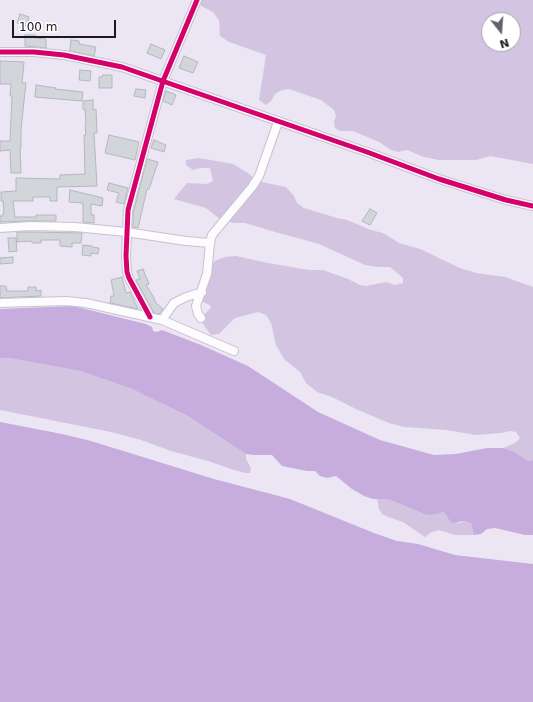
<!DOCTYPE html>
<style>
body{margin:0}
#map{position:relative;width:533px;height:702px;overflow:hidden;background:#ece5f3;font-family:"DejaVu Sans",sans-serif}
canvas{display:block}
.north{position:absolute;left:481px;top:12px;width:40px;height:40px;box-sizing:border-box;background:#fff;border:1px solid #a4a2a6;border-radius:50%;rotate:163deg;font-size:11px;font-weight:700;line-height:16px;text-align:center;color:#1c1720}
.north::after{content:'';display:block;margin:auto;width:14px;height:18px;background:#655f6a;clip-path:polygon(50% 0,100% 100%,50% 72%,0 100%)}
.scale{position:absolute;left:12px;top:20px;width:104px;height:18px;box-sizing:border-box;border:2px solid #1c1720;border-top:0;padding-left:5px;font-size:12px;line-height:14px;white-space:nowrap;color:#1c1720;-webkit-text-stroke:3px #fff;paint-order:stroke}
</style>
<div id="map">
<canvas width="533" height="702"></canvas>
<div class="north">N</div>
<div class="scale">100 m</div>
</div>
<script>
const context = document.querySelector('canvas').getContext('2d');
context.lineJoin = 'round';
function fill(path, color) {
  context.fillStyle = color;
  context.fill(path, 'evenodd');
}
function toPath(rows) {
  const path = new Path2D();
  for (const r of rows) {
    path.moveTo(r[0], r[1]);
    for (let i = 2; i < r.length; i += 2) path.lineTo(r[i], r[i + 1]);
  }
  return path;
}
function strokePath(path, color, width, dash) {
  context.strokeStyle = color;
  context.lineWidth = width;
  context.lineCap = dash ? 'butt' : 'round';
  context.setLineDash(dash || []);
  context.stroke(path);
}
const green = toPath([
 [200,0,533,0,533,164,490,156,476,160,439,160,424,157,407,150,398,152,391,150,379,142,353,131,340,131,335,128,334,122,336,116,334,110,321,100,289,89,282,90,275,94,271,101,266,105,259,100,266,55,229,42,220,36,219,20,213,12,201,6],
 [489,20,513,20,513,44,489,44],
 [199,158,233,164,248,173,257,181,286,187,294,196,297,203,304,208,337,218,347,220,371,230,383,233,399,243,420,249,460,268,476,273,505,277,533,287,533,460,528,461,515,452,503,448,515,443,520,438,516,432,510,431,502,433,475,435,447,430,404,427,389,423,358,410,332,397,317,392,306,383,300,372,284,359,276,345,271,323,266,315,258,312,235,318,219,334,211,335,201,321,203,315,210,309,211,306,202,301,207,281,212,265,215,261,225,257,236,256,268,263,309,270,323,270,348,279,360,285,366,286,386,282,395,285,403,283,403,278,390,267,378,267,365,265,319,244,301,239,275,232,245,223,234,223,221,220,206,208,174,199,187,183,207,184,213,181,210,168,200,168,193,170,186,165,186,160],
 [0,358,9,358,80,371,132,389,164,404,186,415,246,454,246,459,251,468,250,473,245,473,231,469,208,461,171,451,141,440,111,432,0,410],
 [377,499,385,499,393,501,424,514,444,512,449,520,460,523,464,521,471,523,474,535,455,535,439,530,430,533,425,537,403,522,388,517,382,514,379,509]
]);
const water = toPath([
 [73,306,146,324,152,327,153,331,157,332,162,330,201,345,248,366,318,412,380,440,434,455,456,454,487,448,503,448,515,452,528,461,533,460,533,535,525,535,495,528,487,529,481,534,474,535,471,523,464,521,453,523,449,520,444,512,430,515,424,514,393,501,385,499,373,499,364,496,352,489,336,476,327,478,320,476,315,471,307,471,282,466,272,455,254,455,246,454,186,415,132,389,80,371,9,358,0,358,0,309],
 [0,422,62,434,91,441,214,479,290,499,374,533,397,541,418,544,455,555,533,564,533,702,0,702]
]);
const building = toPath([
 [20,14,29,17,27,26,17,23,20,14],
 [25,35,35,35,35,38,46,39,46,48,25,46,25,35],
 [71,40,79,41,79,44,96,47,94,56,70,51,71,40],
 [151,44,165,50,161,59,147,53,151,44],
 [184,56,198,62,193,73,179,68,184,56],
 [0,61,24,62,22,83,26,83,21,129,21,147,20,147,21,173,11,173,10,150,0,151,0,141,10,141,12,96,10,96,11,84,0,84,0,61],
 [80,70,91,71,90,81,79,80,80,70],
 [103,75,112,75,112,88,99,88,99,77,102,77,103,75],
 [36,85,56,88,55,89,83,92,82,101,35,97,36,85],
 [136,89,146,90,145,98,134,96,136,89],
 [166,91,176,95,172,105,163,101,166,91],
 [93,100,93,110,96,109,97,133,94,133,97,186,57,187,57,201,50,201,50,197,33,197,33,201,13,201,15,217,36,217,36,215,56,215,56,221,30,221,0,222,0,216,3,216,3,213,4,213,3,201,1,201,1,192,16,191,16,178,60,179,60,175,85,174,84,135,86,135,85,125,86,125,85,109,83,109,83,101,93,100],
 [109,135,139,142,135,160,105,153,109,135],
 [154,140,166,145,164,152,151,148,154,140],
 [147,159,158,162,149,189,147,189,138,228,133,227,133,214,147,159],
 [109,183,128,188,124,204,116,202,119,193,107,190,109,183],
 [70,190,103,198,102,206,91,204,91,215,94,215,94,223,83,222,83,203,69,202,70,190],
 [370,209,377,213,370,225,362,221,370,209],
 [17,232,30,232,82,233,81,243,72,243,72,247,60,246,60,240,41,240,41,243,32,243,32,241,17,242,17,232],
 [8,238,16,238,17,251,9,252,8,238],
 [83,245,92,246,92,247,99,248,98,254,91,253,91,256,82,255,83,245],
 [13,257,13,263,0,264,0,258,13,257],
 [143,269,149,284,146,285,153,296,156,303,163,309,159,314,154,313,136,280,140,279,137,271,143,269],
 [122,277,126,293,130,292,138,309,110,303,111,296,114,296,111,280,122,277],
 [0,286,6,286,7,291,28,291,28,287,36,287,36,291,41,290,41,296,0,298,0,286]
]);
const street = toPath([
 [0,52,34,52,64,55,122,67,367,152,439,179,506,200,533,206],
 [0,228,30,226,75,227,126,232,186,241,210,243],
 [0,303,66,301,86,303,162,320,234,351],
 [150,317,129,278,127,272,126,256,128,210,163,81,197,0],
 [201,318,198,314,196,306,207,274,210,243,212,235,252,187,259,176,278,122],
 [162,320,174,303,186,297,202,292]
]);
const cycleway = toPath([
 [0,52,34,52,64,55,122,67,367,152,439,179,506,200,533,206],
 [150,317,129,278,127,272,126,256,128,210,163,81,197,0]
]);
fill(green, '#d3c5e2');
fill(water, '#c6adde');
fill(building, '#d2d6db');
strokePath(building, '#b4b7bd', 1);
strokePath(street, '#c8c2ce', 10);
strokePath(street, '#fcfbfd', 8);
strokePath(cycleway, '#d6006c', 5);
</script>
